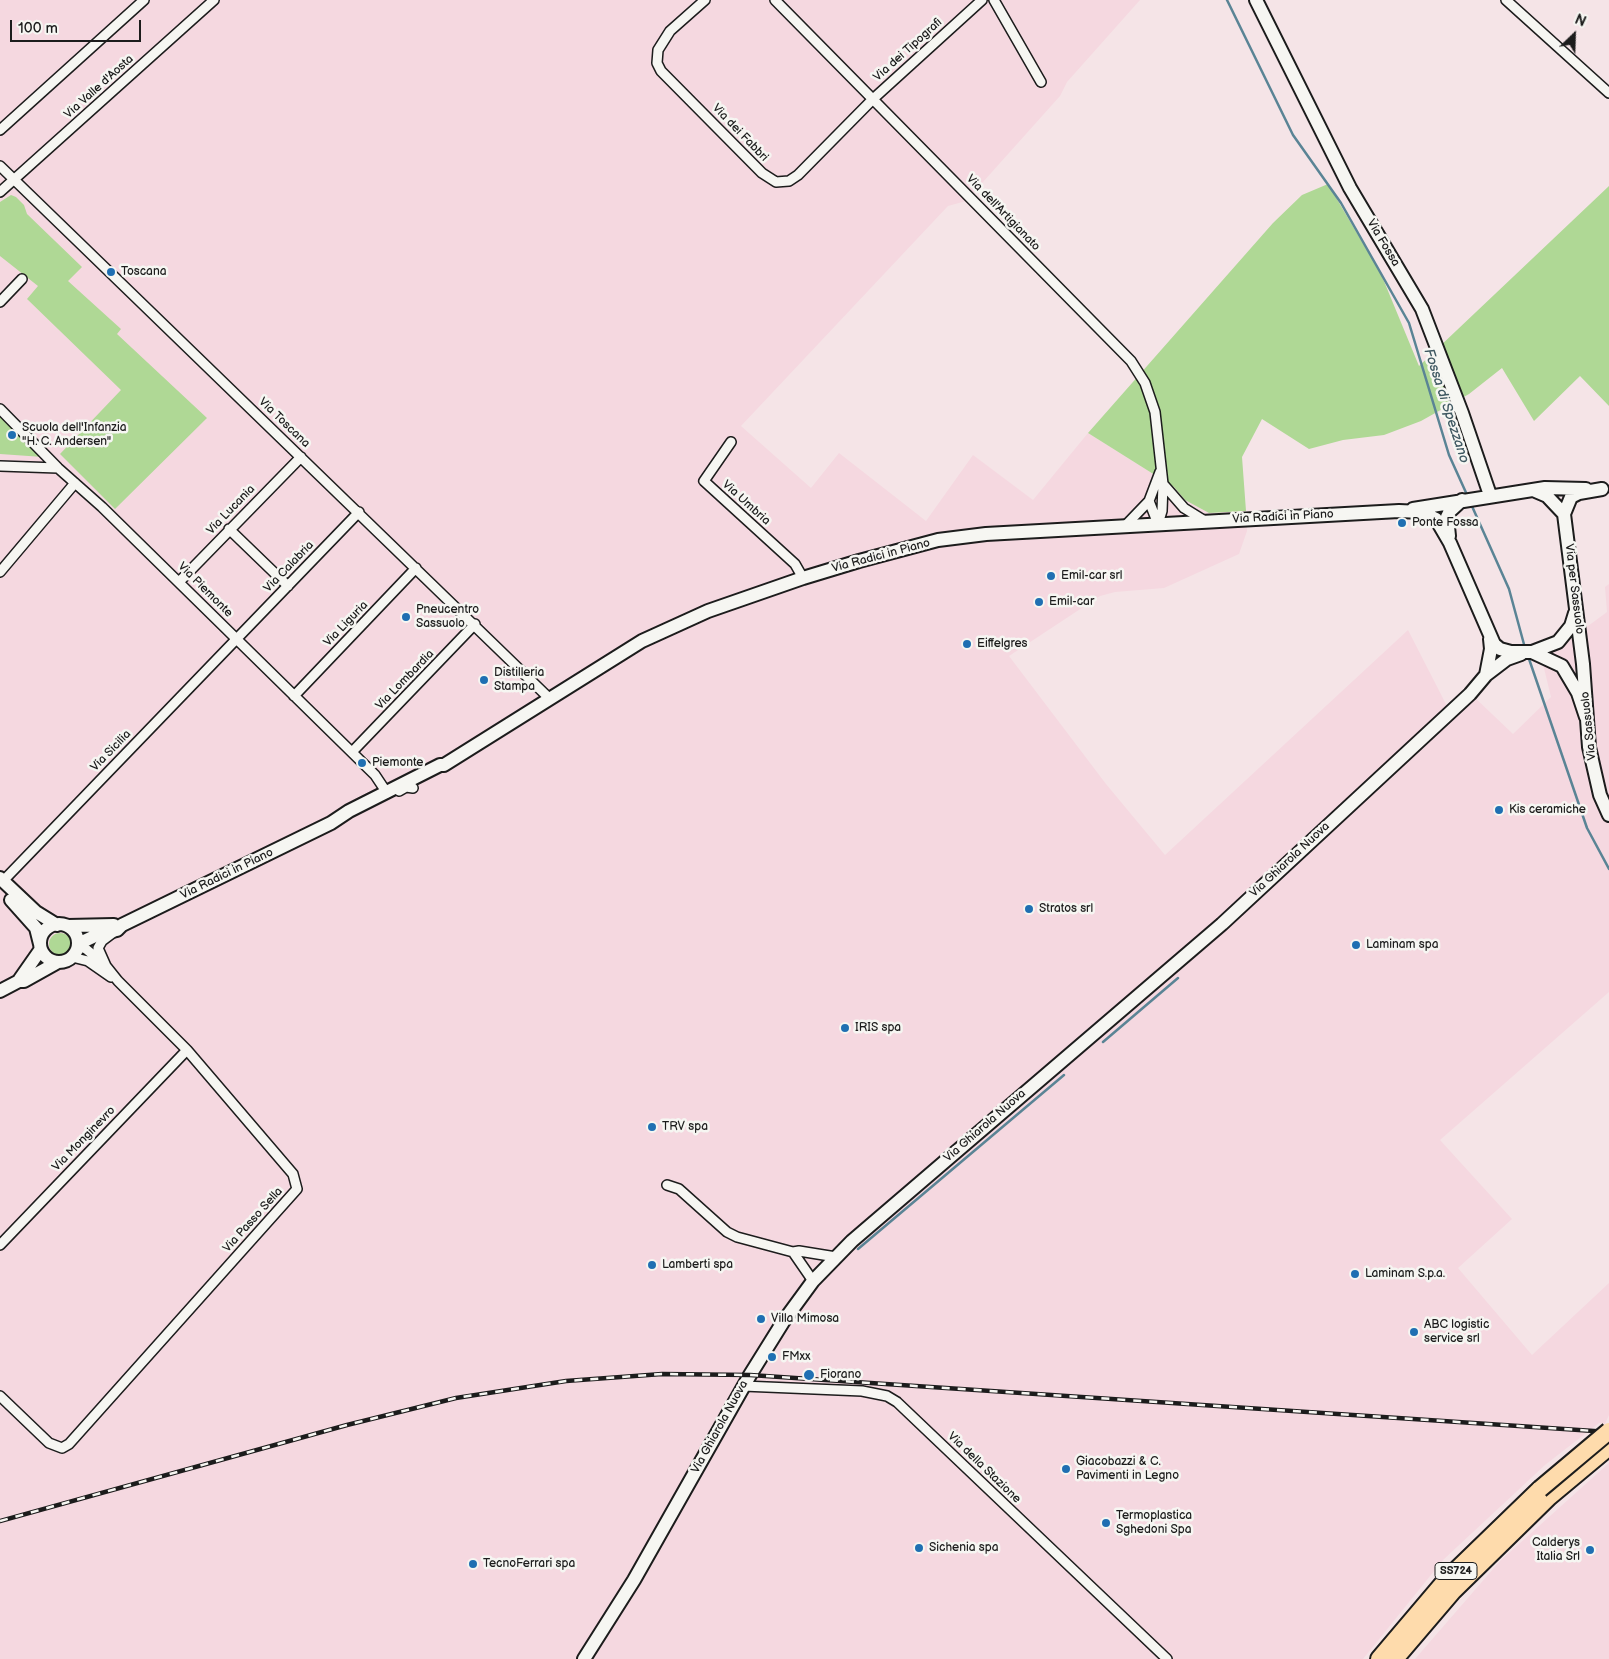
<!DOCTYPE html>
<style>
body{margin:0}
#map{position:relative;width:1609px;height:1659px;overflow:hidden;background:#f5e4e7;font-family:"Balsamiq Sans",sans-serif}
canvas{display:block}
.north{position:absolute;left:1549px;top:10px;width:50px;height:50px;-webkit-text-stroke:4px #f6f6f2;paint-order:stroke;rotate:24deg;font-size:14px;font-weight:700;line-height:20px;text-align:center;color:#1c1c1c}
.north::after{content:'';display:block;margin:auto;width:18px;height:22px;background:#1c1c1c;clip-path:polygon(50% 0,100% 100%,50% 72%,0 100%)}
.scale{position:absolute;left:10px;top:20px;width:131px;height:22px;box-sizing:border-box;border:2px solid #1c1c1c;border-top:0;padding-left:6px;font-size:15px;line-height:18px;white-space:nowrap;color:#1c1c1c;-webkit-text-stroke:4px #f6f6f2;paint-order:stroke}
</style>
<div id="map">
<canvas width="1609" height="1659"></canvas>
<div class="north">N</div>
<div class="scale">100 m</div>
</div>
<script>
const context = document.querySelector('canvas').getContext('2d');
context.lineJoin = 'round';
function fill(path, color) {
  context.fillStyle = color;
  context.fill(path, 'evenodd');
}
function toPath(rows) {
  const path = new Path2D();
  for (const r of rows) {
    if (r.length === 3) {
      path.moveTo(r[0] + r[2], r[1]);
      path.arc(r[0], r[1], r[2], 0, 2 * Math.PI);
      continue;
    }
    path.moveTo(r[0], r[1]);
    for (let i = 2; i < r.length; i += 2) path.lineTo(r[i], r[i + 1]);
  }
  return path;
}
function strokePath(path, color, width, dash) {
  context.strokeStyle = color;
  context.lineWidth = width;
  context.lineCap = dash ? 'butt' : 'round';
  context.setLineDash(dash || []);
  context.stroke(path);
}
function write(font, color, halo, rows, align = 'center') {
  context.font = font + ' "Balsamiq Sans",sans-serif';
  context.lineWidth = 5;
  context.setLineDash([]);
  context.textBaseline = 'middle';
  context.strokeStyle = halo;
  context.fillStyle = color;
  for (const [text, x, y, turn = 0] of rows) {
    context.save();
    context.translate(x, y);
    context.rotate((+turn || 0) * Math.PI / 180);
    context.textAlign = isNaN(turn) ? turn : align;
    if (halo) context.strokeText(text, 0, 0);
    context.fillText(text, 0, 0);
    context.restore();
  }
}
const built = toPath([
 [0,0,1140,0,1067,82,1060,96,966,201,948,206,741,426,811,488,839,453,926,521,973,455,1033,500,1088,433,1174,487,1185,500,1209,513,1246,511,1247,531,1239,554,1164,588,1115,592,1100,596,1009,656,1106,784,1165,855,1408,630,1450,712,1471,694,1513,734,1551,697,1542,660,1607,612,1605,587,1609,584,1609,992,1440,1140,1512,1219,1458,1268,1532,1355,1609,1283,1609,1415,1605,1424,1599,1423,1545,1465,1443,1560,1363,1659,0,1659],
 [1609,1463,1609,1659,1415,1659,1500,1561]
]);
const green = toPath([
 [1328,184,1381,274,1419,366,1609,186,1609,406,1580,376,1534,421,1502,368,1469,394,1421,421,1384,435,1343,440,1309,449,1262,419,1242,457,1246,511,1209,513,1185,500,1174,487,1088,433,1273,223,1302,195],
 [11,195,16,197,24,205,27,214,82,267,68,281,121,329,117,334,207,418,115,509,60,454,121,390,27,299,38,286,0,256,0,202],
 [0,416,43,457,0,454],
 [60,944,11]
]);
const stream = toPath([
 [1227,0,1293,135,1341,203,1409,323,1449,455,1468,497],
 [1471,504,1509,589,1525,648],
 [1528,656,1587,828,1609,869],
 [1103,1042,1178,978],
 [858,1249,1064,1075]
]);
const street = toPath([
 [705,0,670,31,658,50,657,63,661,71,762,173,776,182,789,181,798,175,873,99,982,0],
 [775,0,1131,361,1145,383,1155,412,1163,484,1162,511,1158,524],
 [994,0,1041,82],
 [1506,0,1609,93],
 [0,130,144,0],
 [0,166,549,698],
 [0,192,214,0],
 [0,302,22,279],
 [0,409,58,468,102,507,375,775,387,793],
 [731,442,704,481,795,564,803,578],
 [0,466,58,468],
 [1163,484,1184,508,1205,521],
 [1149,501,1158,524],
 [1125,526,1149,501,1160,472],
 [229,529,288,586],
 [0,572,75,483],
 [179,582,301,457],
 [294,696,416,568],
 [352,752,475,624],
 [399,791,406,787,413,788],
 [3,881,359,512],
 [78,946,86,949,104,964],
 [72,957,88,961,111,977],
 [667,1185,679,1189,727,1232,737,1237,793,1252,799,1251,836,1257],
 [0,1245,187,1050],
 [793,1252,813,1281],
 [743,1386,862,1391,887,1396,897,1402,1167,1659],
 [0,1396,49,1443,62,1448,69,1444,297,1189,293,1174,187,1050,118,981,106,966,98,948,102,941,114,932]
]);
const secondary = toPath([
 [1256,0,1350,188,1422,309,1462,413,1490,495],
 [1602,489,1579,493,1571,497,1564,514,1583,664,1589,747,1600,795,1609,815],
 [1533,490,1547,496,1564,514],
 [1413,509,1545,488,1586,489],
 [1449,536,1447,517,1450,511,1462,500],
 [1532,652,1558,642,1571,626,1575,613],
 [1486,675,1491,649,1490,639],
 [0,878,36,912,57,925],
 [11,900,36,928,40,944],
 [59,943,19],
 [68,926,114,925],
 [78,944,99,934,117,930,122,925,331,823,349,811,440,765,444,765,642,641,708,611,803,578,859,561,938,540,986,534,1399,511,1421,512,1436,519,1450,543,1494,644,1500,649,1511,652,1532,652,1562,666,1578,693,1586,717],
 [20,979,41,949],
 [0,991,19,981,24,981,58,962],
 [584,1659,634,1580,750,1375,783,1322,813,1281,852,1241,1222,924,1470,694,1486,675,1507,659,1521,654]
]);
const highway = toPath([
 [1379,1659,1446,1580,1540,1489],
 [1395,1659,1453,1591,1549,1497,1609,1447]
]);
const rail = toPath([
 [0,1521,347,1425,456,1398,566,1381,662,1374,750,1375,1609,1432]
]);
const highwayBridge = toPath([
 [1540,1489,1609,1431]
]);
const markers = [
 [111,272,5,"#1f6fb2"],
 [12,435,5,"#1f6fb2"],
 [1402,523,5,"#1f6fb2"],
 [1051,576,5,"#1f6fb2"],
 [1039,602,5,"#1f6fb2"],
 [406,617,5,"#1f6fb2"],
 [967,644,5,"#1f6fb2"],
 [484,680,5,"#1f6fb2"],
 [362,763,5,"#1f6fb2"],
 [1499,810,5,"#1f6fb2"],
 [1029,909,5,"#1f6fb2"],
 [1356,945,5,"#1f6fb2"],
 [845,1028,5,"#1f6fb2"],
 [652,1127,5,"#1f6fb2"],
 [652,1265,5,"#1f6fb2"],
 [1355,1274,5,"#1f6fb2"],
 [761,1319,5,"#1f6fb2"],
 [1414,1332,5,"#1f6fb2"],
 [772,1357,5,"#1f6fb2"],
 [809,1375,6,"#1f6fb2"],
 [1066,1469,5,"#1f6fb2"],
 [1106,1523,5,"#1f6fb2"],
 [919,1548,5,"#1f6fb2"],
 [1590,1550,5,"#1f6fb2"],
 [473,1564,5,"#1f6fb2"]
];
const shields = [
 [1456,1571,42]
];
const shieldNames = [
 ["SS724",1456,1571]
];
const streetNames = [
 ["Via dei Tipografi",908,50,-42],
 ["Via Valle d'Aosta",99,87,-42],
 ["Via dei Fabbri",740,133,46],
 ["Via dell'Artigianato",1003,213,46],
 ["Via Fossa",1383,243,59],
 ["Via Toscana",284,423,44],
 ["Via Umbria",746,503,42],
 ["Via Lucania",231,510,-46],
 ["Via Radici in Piano",1283,517,-3],
 ["Via Radici in Piano",881,556,-15],
 ["Via Calabria",289,567,-46],
 ["Via per Sassuolo",1574,589,83],
 ["Via Piemonte",205,590,45],
 ["Via Liguria",346,624,-46],
 ["Via Lombardia",405,680,-46],
 ["Via Sassuolo",1589,726,-96],
 ["Via Sicilia",111,751,-46],
 ["Via Ghiarola Nuova",1290,860,-43],
 ["Via Radici in Piano",227,874,-26],
 ["Via Ghiarola Nuova",985,1126,-41],
 ["Via Monginevro",84,1139,-46],
 ["Via Passo Sella",253,1220,-48],
 ["Via Ghiarola Nuova",720,1427,-61],
 ["Via della Stazione",984,1468,44]
];
const poiNames = [
 ["Toscana",121,272],
 ["Scuola dell'Infanzia",22,428],
 ["\"H. C. Andersen\"",22,442],
 ["Ponte Fossa",1412,523],
 ["Emil-car srl",1061,576],
 ["Emil-car",1049,602],
 ["Pneucentro",416,610],
 ["Sassuolo",416,624],
 ["Eiffelgres",977,644],
 ["Distilleria",494,673],
 ["Stampa",494,687],
 ["Piemonte",372,763],
 ["Kis ceramiche",1509,810],
 ["Stratos srl",1039,909],
 ["Laminam spa",1366,945],
 ["IRIS spa",855,1028],
 ["TRV spa",662,1127],
 ["Lamberti spa",662,1265],
 ["Laminam S.p.a.",1365,1274],
 ["Villa Mimosa",771,1319],
 ["ABC logistic",1424,1325],
 ["service srl",1424,1339],
 ["FMxx",782,1357],
 ["Fiorano",820,1375],
 ["Giacobazzi & C.",1076,1462],
 ["Pavimenti in Legno",1076,1476],
 ["Termoplastica",1116,1516],
 ["Sghedoni Spa",1116,1530],
 ["Calderys",1580,1543,"right"],
 ["Italia Srl",1580,1557,"right"],
 ["Sichenia spa",929,1548],
 ["TecnoFerrari spa",483,1564]
];
const waterNames = [
 ["Fossa di Spezzano",1446,406,72]
];
fill(built, '#f5d8e0');
fill(green, '#afd895');
strokePath(stream, '#5a8495', 2.5);
strokePath(street, '#1c1c1c', 12);
strokePath(secondary, '#1c1c1c', 16);
strokePath(highway, '#1c1c1c', 20);
strokePath(street, '#f6f6f2', 9);
strokePath(secondary, '#f6f6f2', 12);
strokePath(highway, '#fedbac', 16);
strokePath(rail, '#1c1c1c', 4.5);
strokePath(rail, '#f6f6f2', 2.5, [8]);
strokePath(highwayBridge, '#1c1c1c', 20, []);
strokePath(highwayBridge, '#fedbac', 16);
for (const [x, y, r, color] of markers) {
  const dot = new Path2D();
  dot.arc(x, y, r, 0, 2 * Math.PI);
  context.fillStyle = color;
  context.fill(dot);
  strokePath(dot, '#f6f6f2', 2);
}
for (const [x, y, w] of shields) {
  const box = new Path2D();
  box.roundRect(x - w / 2, y - 8.5, w, 17, 4);
  context.fillStyle = '#f6f6f2';
  context.fill(box);
  strokePath(box, '#1c1c1c', 1);
}
write('bold 11px', '#1c1c1c', null, shieldNames);
write('12px', '#1c1c1c', '#f6f6f2', streetNames);
write('12px', '#1c1c1c', '#f6f6f2', poiNames, 'left');
write('italic 14px', '#405962', '#f6f6f2', waterNames);
</script>
